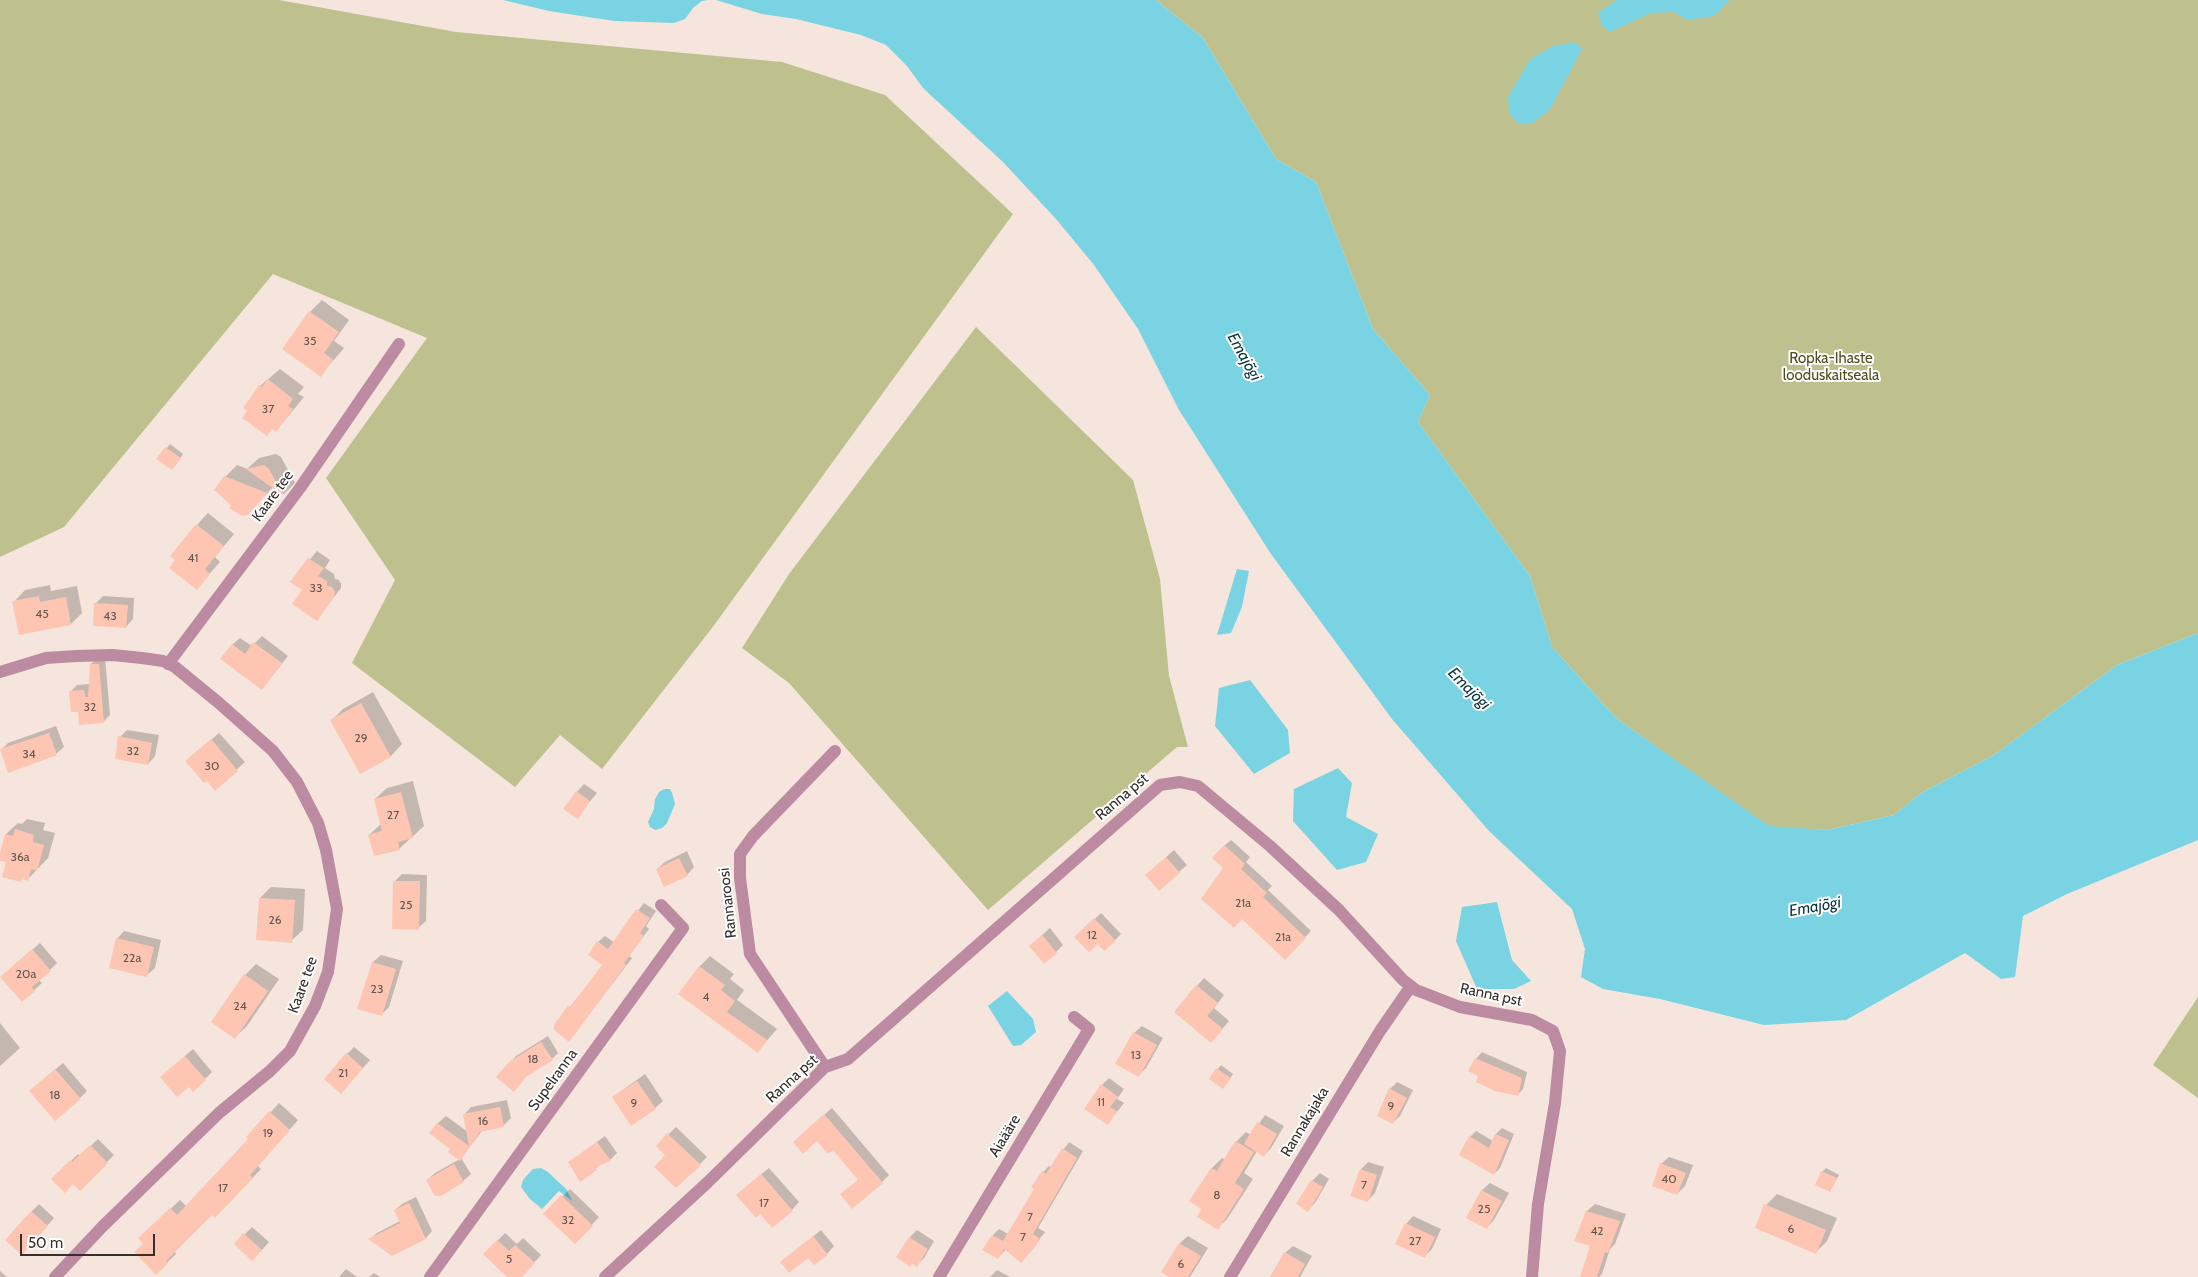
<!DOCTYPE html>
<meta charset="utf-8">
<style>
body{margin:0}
#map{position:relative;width:2198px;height:1277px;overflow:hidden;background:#f5e5dc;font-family:Cabin,sans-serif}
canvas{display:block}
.scale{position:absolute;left:20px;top:1234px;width:135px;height:22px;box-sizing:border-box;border:2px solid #35302c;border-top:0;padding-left:6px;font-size:15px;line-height:18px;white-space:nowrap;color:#35302c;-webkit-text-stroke:4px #fff;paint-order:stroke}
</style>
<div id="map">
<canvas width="2198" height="1277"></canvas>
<div class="scale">50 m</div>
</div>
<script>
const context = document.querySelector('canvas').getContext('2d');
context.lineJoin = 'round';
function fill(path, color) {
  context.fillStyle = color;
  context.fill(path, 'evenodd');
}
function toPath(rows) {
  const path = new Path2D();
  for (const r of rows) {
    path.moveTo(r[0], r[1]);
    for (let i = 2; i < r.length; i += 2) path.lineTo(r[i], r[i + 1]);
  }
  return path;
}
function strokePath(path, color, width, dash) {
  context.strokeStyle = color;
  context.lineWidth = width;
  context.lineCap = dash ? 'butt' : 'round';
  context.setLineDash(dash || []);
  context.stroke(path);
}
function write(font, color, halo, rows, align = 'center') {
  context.font = font + ' Cabin,sans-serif';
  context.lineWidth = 4;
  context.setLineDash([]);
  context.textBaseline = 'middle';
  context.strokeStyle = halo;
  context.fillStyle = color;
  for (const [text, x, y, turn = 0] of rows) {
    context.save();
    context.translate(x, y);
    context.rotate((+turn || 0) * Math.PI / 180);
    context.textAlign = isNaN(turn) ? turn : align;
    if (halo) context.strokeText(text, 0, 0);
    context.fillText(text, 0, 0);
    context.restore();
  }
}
const green = toPath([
 [0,0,279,0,456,32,782,62,885,95,1013,214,712,628,602,769,560,735,515,787,352,663,395,580,326,478,427,338,273,274,64,527,0,557],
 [1156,0,2198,0,2198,633,2117,665,1994,755,1921,793,1894,815,1827,830,1769,827,1616,718,1552,647,1530,576,1418,422,1430,395,1373,329,1316,182,1276,159,1203,38],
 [976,327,1133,480,1160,579,1169,676,1188,747,1177,747,988,910,789,683,742,648,789,574],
 [2198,997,2198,1098,2153,1065]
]);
const water = toPath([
 [503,0,709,0,702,1,693,8,685,19,674,23,614,21,549,11],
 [716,0,1156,0,1203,38,1276,159,1316,182,1373,329,1430,395,1418,422,1530,576,1552,647,1616,718,1769,826,1827,830,1894,815,1921,793,1994,755,2117,665,2198,633,2198,840,2067,894,2023,916,2015,977,2001,979,1965,953,1846,1020,1764,1025,1660,999,1603,989,1581,977,1585,949,1572,909,1489,831,1392,719,1271,554,1179,410,1138,329,1094,265,1056,219,1003,162,923,88,907,66,886,45,861,35,796,19,762,14],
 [1616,0,1729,0,1715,16,1688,20,1673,12,1651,13,1610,32,1602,26,1598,13],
 [1575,42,1582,49,1550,109,1533,123,1519,124,1509,113,1508,97,1530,59,1553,46],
 [1237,569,1249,571,1242,607,1231,633,1217,635],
 [1250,680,1288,730,1290,753,1254,774,1215,726,1219,688],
 [1338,768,1352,783,1346,817,1378,834,1366,862,1337,870,1293,821,1294,789],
 [664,789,670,789,672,793,675,804,667,823,662,828,655,830,650,827,648,822,654,809,655,799,659,792],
 [1497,902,1512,960,1531,981,1514,989,1477,989,1456,941,1462,907],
 [1007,991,1033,1019,1036,1032,1021,1045,1013,1046,988,1006],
 [541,1168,548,1172,567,1190,572,1201,559,1191,542,1209,530,1199,521,1187,523,1180,533,1169]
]);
const shadow = toPath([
 [322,300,349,320,334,341,344,348,321,375,284,349,310,312],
 [280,369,304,387,298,394,304,397,276,431,260,386],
 [170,444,183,454,175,466,158,459],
 [276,454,281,457,295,483,284,494,273,487,248,514,232,504,225,477,237,465,247,469,259,458],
 [208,513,234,534,215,557,220,562,197,588,197,525],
 [317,551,330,560,325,568,334,574,335,579,339,580,341,584,341,588,317,619,304,589,292,581],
 [50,585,51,591,77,586,82,613,71,624,14,602,25,590],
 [103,596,134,598,133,619,126,627,95,604],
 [262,636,288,656,262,689,232,645,240,638,252,646],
 [98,657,105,657,110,715,103,722,79,710,70,692,77,685,90,684,91,664],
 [373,692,402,744,391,756,361,772,332,720,343,709],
 [56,726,64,747,56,754,1,750,8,743],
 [127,730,159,735,155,756,148,764,120,737],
 [219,733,245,762,216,789,195,754],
 [413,781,424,826,399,849,369,835,382,823,375,799,387,788],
 [584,784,597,793,577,817,577,792],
 [27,819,45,823,43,830,55,833,48,858,28,879,23,878,21,881,7,861,0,858,6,834,18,823,22,824],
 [1231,840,1250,857,1246,862,1272,886,1268,890,1311,931,1285,958,1243,918,1225,868,1224,846],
 [1174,850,1187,865,1159,889,1154,868],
 [687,851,694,867,687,875,657,869,665,862],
 [402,874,427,875,426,921,418,928,394,882],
 [271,887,305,889,303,930,291,941,260,898],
 [644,903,656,911,646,926,649,929,629,956,632,958,569,1041,555,1025,604,965,598,942,605,936,614,942],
 [1101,913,1121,934,1115,940,1098,942,1076,937],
 [1050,928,1063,945,1056,952,1030,946],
 [124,931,161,940,155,968,147,975,117,939],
 [40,943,57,963,39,980,42,983,22,1001,9,970],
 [381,955,403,961,389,1007,381,1015,359,1008,373,962],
 [710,956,734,974,730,979,744,990,737,1000,777,1029,758,1051,680,994,700,966],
 [256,964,279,979,247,1026,235,1037,245,975],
 [1204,978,1224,995,1214,1008,1229,1021,1218,1034,1175,1011],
 [0,1023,20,1048,0,1066],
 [1142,1026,1163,1038,1146,1068,1138,1076,1134,1033],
 [548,1036,558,1053,552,1059,510,1063,516,1056],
 [354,1047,370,1060,348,1085,347,1054],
 [193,1049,212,1072,205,1079,169,1070],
 [1482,1052,1527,1072,1523,1089,1517,1095,1480,1075,1476,1059],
 [63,1063,87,1091,80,1098,38,1084],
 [1221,1065,1233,1074,1226,1084,1210,1079],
 [645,1074,663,1101,655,1108,613,1097],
 [1109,1078,1124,1089,1117,1099,1124,1103,1108,1123,1102,1085],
 [1397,1082,1413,1090,1400,1116,1392,1123,1390,1089],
 [507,1100,511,1118,503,1126,482,1131,461,1158,471,1174,463,1181,427,1180,435,1173,460,1159,452,1149,431,1133,438,1123,446,1116,468,1132,464,1115,471,1107],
 [279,1103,298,1120,258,1166,261,1169,224,1208,212,1214,174,1251,176,1254,156,1273,145,1244,148,1230,180,1200,187,1207,250,1139,248,1137],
 [832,1108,889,1175,882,1182,849,1188,859,1179,833,1148,817,1139,801,1135],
 [1265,1115,1284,1126,1271,1148,1264,1155,1257,1151,1244,1173,1253,1179,1227,1219,1217,1229,1203,1209,1191,1201,1212,1168,1222,1158,1225,1160,1236,1142,1246,1132,1251,1135],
 [676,1127,707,1157,700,1164,657,1146],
 [1502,1128,1514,1134,1500,1168,1494,1174,1470,1137,1476,1131,1493,1141,1496,1134],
 [605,1136,617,1153,610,1160,601,1164,580,1180,570,1162],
 [98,1139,114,1155,80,1189,73,1182,53,1179,78,1154,80,1156],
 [1069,1142,1083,1151,1038,1228,1045,1232,1027,1255,1006,1249,998,1258,993,1235,999,1229,1008,1234,1036,1189,1043,1172,1049,1166,1051,1167],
 [1669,1157,1693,1165,1685,1186,1677,1194,1661,1164],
 [1368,1162,1384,1167,1375,1193,1368,1200,1361,1169],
 [769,1168,799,1202,792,1210,760,1212,745,1188],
 [1826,1168,1839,1175,1830,1191,1822,1172],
 [1320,1173,1329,1179,1315,1203,1308,1210,1312,1181],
 [1490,1183,1509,1193,1494,1220,1487,1227,1468,1217,1482,1190],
 [570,1189,599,1217,575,1243,545,1214],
 [1777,1194,1837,1218,1827,1241,1816,1252,1766,1205],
 [416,1197,432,1231,426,1238,392,1255,370,1239,377,1233,400,1221,395,1210,402,1204],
 [39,1204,54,1218,29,1246,31,1212],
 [1595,1204,1626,1214,1615,1244,1610,1249,1602,1274,1599,1277,1581,1277,1591,1246,1575,1240,1587,1211],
 [1413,1216,1441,1229,1432,1249,1424,1257,1406,1224],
 [252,1227,269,1242,260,1252,235,1244],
 [821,1230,834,1246,827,1254,782,1262],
 [917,1230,934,1241,924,1258,917,1265,898,1257,910,1237],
 [505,1233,517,1244,523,1238,541,1255,521,1277,509,1277,484,1254],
 [1188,1236,1208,1248,1190,1277,1172,1277,1163,1272,1180,1243],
 [1293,1246,1312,1256,1300,1277,1272,1277,1285,1253],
 [346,1269,357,1277,339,1277],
 [997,1270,1010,1277,990,1277],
 [0,1271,7,1277,0,1277],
 [374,1273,380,1277,369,1277]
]);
const building = toPath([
 [309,311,339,332,324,353,333,360,321,377,282,349],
 [268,379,293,399,288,406,293,409,276,432,272,429,267,436,242,418,247,411,243,408,259,385,262,387],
 [165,447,181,458,172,470,156,459],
 [264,465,269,469,284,496,246,469],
 [224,476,267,493,248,515,242,516,229,508,231,505,214,490],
 [196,524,224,546,205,569,210,574,197,590,169,568,175,560,170,556],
 [308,558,324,568,318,576,327,581,327,586,332,587,335,592,334,597,317,621,292,604,302,590,290,582],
 [39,596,40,602,66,597,71,625,19,635,12,601],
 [94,603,128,605,126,628,93,626],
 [253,642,282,663,262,690,220,659,232,644,245,654],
 [90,664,99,664,104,723,79,725,78,712,71,712,69,691,84,690,85,697,88,697],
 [361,703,391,757,360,774,330,720],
 [49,733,57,755,8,773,0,749],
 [118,736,152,743,148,765,115,759],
 [211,739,238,771,215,791,207,781,204,783,185,761],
 [576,791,590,801,578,819,563,809],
 [401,792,413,838,398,842,400,850,374,856,368,835,382,831,374,799],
 [15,829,34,835,33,842,44,845,37,871,31,869,28,881,22,879,21,882,2,877,6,862,0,861,0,853,5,834,13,836],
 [1224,845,1245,864,1241,869,1267,893,1263,897,1306,938,1285,960,1242,919,1234,928,1201,899,1223,868,1212,858],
 [1166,857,1180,873,1159,891,1145,875],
 [679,858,688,876,664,887,656,869],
 [393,881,420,881,419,930,392,929],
 [259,898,295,900,292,943,256,940],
 [636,909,650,918,640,933,644,936,624,963,626,965,569,1042,554,1030,554,1025,568,1005,570,1007,602,965,588,955,597,941,608,949],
 [1094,918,1116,941,1104,951,1098,944,1089,952,1074,937],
 [1042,935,1057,953,1044,964,1029,946],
 [116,938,154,947,147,977,109,968],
 [32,949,51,971,32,987,35,991,22,1002,0,977],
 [372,962,396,969,382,1016,357,1009],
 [699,966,725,985,721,990,735,1001,727,1012,767,1040,758,1053,678,994],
 [244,974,268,991,235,1039,211,1022],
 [1196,985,1218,1003,1207,1016,1223,1029,1211,1043,1174,1012],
 [1133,1032,1157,1045,1139,1077,1115,1064],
 [541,1042,553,1060,526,1077,514,1092,496,1077,509,1062],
 [346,1053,363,1068,341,1094,324,1079],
 [185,1056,206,1080,193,1092,189,1087,177,1097,160,1077],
 [1475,1058,1522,1078,1518,1096,1495,1091,1476,1082,1478,1076,1468,1071],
 [1216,1068,1231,1078,1223,1089,1209,1079],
 [55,1069,81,1099,55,1121,29,1091],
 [637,1081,656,1109,631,1126,612,1097],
 [1101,1084,1118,1097,1110,1107,1117,1111,1108,1125,1084,1109],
 [1389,1088,1407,1098,1393,1124,1377,1116],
 [500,1107,504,1127,480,1132,460,1161,448,1152,450,1149,429,1133,437,1123,469,1146,463,1114],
 [269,1111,290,1130,250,1175,253,1178,215,1218,212,1215,166,1261,168,1263,156,1275,134,1252,143,1244,138,1238,170,1208,177,1215,248,1139,246,1137],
 [824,1114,883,1183,852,1209,840,1194,858,1180,833,1150,828,1154,817,1141,803,1154,793,1142],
 [1257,1122,1277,1134,1264,1157,1244,1144],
 [667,1133,701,1165,676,1188,654,1167,665,1155,656,1146],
 [1495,1134,1509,1140,1494,1175,1459,1155,1469,1136,1489,1148],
 [1235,1141,1254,1152,1235,1183,1244,1189,1218,1230,1197,1217,1201,1209,1189,1201,1211,1168,1217,1171],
 [597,1142,611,1161,595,1167,597,1170,580,1182,568,1162],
 [90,1145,108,1163,80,1191,73,1184,65,1193,51,1179,70,1160,72,1162],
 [1062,1148,1077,1158,1033,1234,1040,1239,1035,1247,1021,1263,1004,1249,998,1259,982,1250,992,1235,1003,1241,1034,1189,1031,1187,1042,1171,1046,1174],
 [1660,1163,1686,1173,1677,1195,1652,1186],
 [454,1164,464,1182,441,1196,435,1196,426,1180],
 [1360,1169,1377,1175,1368,1202,1350,1196],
 [1821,1171,1837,1178,1830,1192,1815,1185],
 [761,1174,793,1211,772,1228,760,1214,756,1218,736,1195],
 [1311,1180,1323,1187,1308,1212,1296,1204],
 [1481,1190,1502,1201,1487,1229,1466,1218],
 [561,1195,593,1226,575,1244,543,1214],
 [409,1203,426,1239,392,1256,368,1239,400,1223,394,1210],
 [1764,1204,1826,1230,1816,1254,1755,1228],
 [31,1211,48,1226,22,1255,5,1240],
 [1586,1211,1620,1221,1608,1253,1605,1252,1597,1277,1580,1277,1590,1246,1574,1241],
 [1405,1223,1435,1237,1425,1258,1395,1244],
 [243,1233,262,1250,252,1261,234,1244],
 [813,1236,828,1255,814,1265,808,1258,789,1273,780,1262],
 [909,1237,928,1249,917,1267,912,1264,910,1267,896,1257],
 [497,1240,509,1251,515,1245,535,1263,522,1277,507,1277,483,1254],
 [1179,1243,1201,1256,1188,1277,1169,1277,1161,1272],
 [1284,1252,1305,1264,1298,1277,1270,1277]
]);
const minor = toPath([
 [168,664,300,488,399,344],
 [0,672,46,658,76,656,113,655,142,658,163,661,175,667,219,703,273,751,297,782,318,823,326,850,337,909,328,972,315,1006,290,1051,270,1071,219,1113,102,1227,55,1277],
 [825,1067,750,954,740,878,740,854,753,836,835,751],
 [430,1277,683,928,661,905],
 [605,1277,708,1182,825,1067,848,1059,1160,785,1180,782,1198,786,1270,846,1339,910,1403,980,1416,990,1460,1007,1532,1020,1553,1031,1560,1051,1555,1103,1538,1204,1532,1277],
 [939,1277,1089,1029,1074,1017],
 [1230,1277,1380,1031,1411,986]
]);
const numberNames = [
 ["35",310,341],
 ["37",268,409],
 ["41",193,558],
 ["33",316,588],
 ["45",42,614],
 ["43",110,616],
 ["32",90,707],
 ["29",361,738],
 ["32",133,751],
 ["34",29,754],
 ["30",212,766],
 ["27",393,815],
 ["36a",20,857],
 ["21a",1243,903],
 ["25",406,905],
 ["26",275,920],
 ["12",1092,935],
 ["21a",1283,937],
 ["22a",132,958],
 ["20a",26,974],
 ["23",377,989],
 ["4",706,997],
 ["24",240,1006],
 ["13",1136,1055],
 ["18",533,1059],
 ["21",343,1073],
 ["18",55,1095],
 ["11",1101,1102],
 ["9",634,1103],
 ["9",1391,1106],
 ["16",483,1121],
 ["19",268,1133],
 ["40",1669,1179],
 ["7",1364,1185],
 ["17",223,1188],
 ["8",1217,1195],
 ["17",764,1203],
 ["25",1484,1209],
 ["7",1030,1217],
 ["32",568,1220],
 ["6",1791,1229],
 ["42",1597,1231],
 ["7",1023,1237],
 ["27",1415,1241],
 ["5",509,1259],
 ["6",1181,1264]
];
const parkNames = [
 ["Ropka-Ihaste",1831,359],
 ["looduskaitseala",1831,376]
];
const streetNames = [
 ["Kaare tee",273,496,-54],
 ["Ranna pst",1122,797,-40],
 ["Rannaroosi",728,903,-96],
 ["Kaare tee",303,985,-70],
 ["Ranna pst",1491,995,12],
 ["Ranna pst",792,1079,-42],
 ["Supelranna",553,1080,-54],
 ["Rannakajaka",1305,1122,-59],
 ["Aiaääre",1005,1136,-59]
];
const waterNames = [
 ["Emajõgi",1244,357,61],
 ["Emajõgi",1469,689,45],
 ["Emajõgi",1815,907,-10]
];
fill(green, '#bec18e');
fill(water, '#7ad3e2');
fill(shadow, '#0003');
fill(building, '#fec6b2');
strokePath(minor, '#bc8ba2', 12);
write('12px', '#67564e', null, numberNames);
write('15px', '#4d4f1d', '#fff', parkNames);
write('15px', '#35302c', '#fff', streetNames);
write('italic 16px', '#08353b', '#fff', waterNames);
</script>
